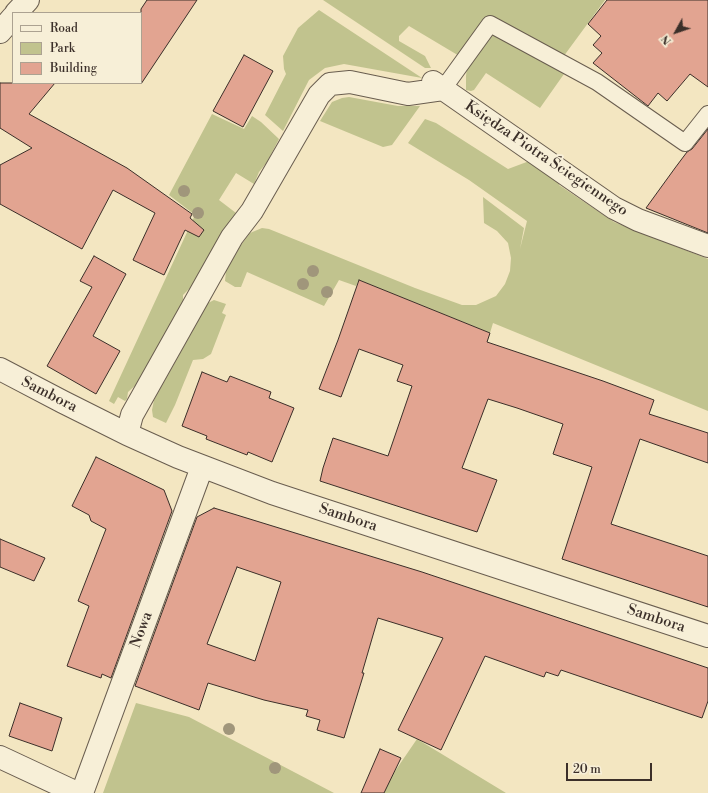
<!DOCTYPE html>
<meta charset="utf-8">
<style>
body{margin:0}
#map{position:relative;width:708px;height:793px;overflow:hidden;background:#f3e6c1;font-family:"Libre Bodoni",serif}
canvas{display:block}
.legend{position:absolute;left:12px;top:12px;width:130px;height:72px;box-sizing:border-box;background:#f7efd7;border:1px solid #aca291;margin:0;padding:5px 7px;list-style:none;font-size:12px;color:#3b2f29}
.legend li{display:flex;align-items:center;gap:8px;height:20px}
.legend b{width:20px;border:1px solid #aca291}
.north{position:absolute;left:656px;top:12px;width:40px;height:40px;-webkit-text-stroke:3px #f7efd7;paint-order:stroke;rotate:230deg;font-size:11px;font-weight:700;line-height:16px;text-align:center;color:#3b2f29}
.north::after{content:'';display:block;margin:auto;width:14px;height:18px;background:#3b2f29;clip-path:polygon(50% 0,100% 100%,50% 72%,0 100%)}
.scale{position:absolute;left:566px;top:763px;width:86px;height:18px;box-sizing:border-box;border:2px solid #3b2f29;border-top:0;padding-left:5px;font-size:12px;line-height:14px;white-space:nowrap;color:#3b2f29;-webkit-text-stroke:3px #f7efd7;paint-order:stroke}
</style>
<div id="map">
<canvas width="708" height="793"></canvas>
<ul class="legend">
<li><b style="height:5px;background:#f7efd7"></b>Road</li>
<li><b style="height:11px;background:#c1c38e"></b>Park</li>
<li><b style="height:11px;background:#e2a491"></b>Building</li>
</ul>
<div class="north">N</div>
<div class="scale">20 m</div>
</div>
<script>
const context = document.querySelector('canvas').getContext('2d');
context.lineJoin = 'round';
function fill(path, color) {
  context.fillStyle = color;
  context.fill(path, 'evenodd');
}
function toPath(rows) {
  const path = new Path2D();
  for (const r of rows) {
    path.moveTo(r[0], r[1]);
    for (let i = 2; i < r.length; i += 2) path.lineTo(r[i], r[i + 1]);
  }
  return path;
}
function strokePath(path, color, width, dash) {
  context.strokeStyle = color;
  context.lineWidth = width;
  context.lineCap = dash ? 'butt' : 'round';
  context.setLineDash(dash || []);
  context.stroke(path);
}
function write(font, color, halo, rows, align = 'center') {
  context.font = font + ' "Libre Bodoni",serif';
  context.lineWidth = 4;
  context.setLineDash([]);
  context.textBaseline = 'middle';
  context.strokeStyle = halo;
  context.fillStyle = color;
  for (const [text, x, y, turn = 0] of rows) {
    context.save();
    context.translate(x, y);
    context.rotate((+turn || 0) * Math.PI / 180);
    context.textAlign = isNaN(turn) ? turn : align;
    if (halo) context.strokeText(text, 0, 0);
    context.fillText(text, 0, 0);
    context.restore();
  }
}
const green = toPath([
 [323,0,605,0,555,68,564,74,540,108,486,73,474,90,471,91,466,90,466,76,467,68,471,63,409,26,399,36,399,41,425,56,431,68,425,68],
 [319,10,422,78,344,64,325,68,309,80,283,131,265,115,286,74,284,69,283,56,298,28],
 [349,97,398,106,420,106,392,145,383,147,320,121,332,102,342,98],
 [212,114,244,129,252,116,261,122,279,139,267,162,259,172,254,184,236,173,219,200,236,213,191,287,183,295,183,302,138,383,128,392,127,399,125,401,118,397,114,404,109,401,195,215,169,195],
 [425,119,436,123,508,169,532,160,561,181,559,185,614,222,708,259,708,411,493,323,490,333,359,280,356,286,339,280,324,306,247,272,241,287,235,287,225,281,226,271,241,245,250,233,262,228,269,229,415,288,462,305,476,305,496,296,505,284,510,271,511,258,508,243,497,231,484,223,483,197,524,228,520,249,527,221,469,180,408,143],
 [214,300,226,304,222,313,226,315,211,354,203,359,193,360,175,405,166,423,153,417,152,410,154,400,208,303],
 [136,703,189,717,334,793,103,793],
 [417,739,506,793,380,793]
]);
const building = toPath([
 [147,0,197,0,141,84,141,9,147,0],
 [607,0,708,0,708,87,690,74,667,101,658,93,648,106,593,63,602,53,593,45,601,36,588,24,607,0],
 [244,55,273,71,243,127,213,111,244,55],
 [0,83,55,83,29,114,127,168,192,214,190,218,204,230,199,237,185,230,164,275,133,260,155,213,113,190,82,249,0,204,0,165,32,148,0,128,0,83],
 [708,129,708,233,646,208,675,168,687,152,692,149,708,129],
 [94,256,126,274,93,336,120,351,96,394,47,366,92,287,80,281,94,256],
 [359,280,490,333,487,342,603,381,654,400,649,414,708,433,708,463,640,439,611,524,708,556,708,607,562,559,592,467,553,454,563,424,517,408,488,399,462,468,497,480,477,532,320,481,323,468,333,438,388,456,412,386,397,381,403,365,359,349,341,397,319,389,338,340,359,280],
 [202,372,227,382,230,376,271,392,269,398,294,408,272,462,248,452,247,455,206,439,207,436,182,426,202,372],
 [96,457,164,490,172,511,111,678,102,674,101,678,67,666,89,606,78,601,106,529,91,521,89,515,72,506,96,457],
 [214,508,422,572,708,668,708,701,702,718,561,670,558,676,546,672,544,677,485,656,441,750,398,730,443,638,378,618,362,673,364,673,344,738,317,730,320,720,306,716,308,710,264,700,208,683,199,710,135,686,197,517,214,508],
 [237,567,281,582,255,661,207,644,237,567],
 [0,539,45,558,34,581,0,567,0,539],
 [20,703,62,718,52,751,9,736,20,703],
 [380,749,401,758,384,793,361,793,380,749]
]);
const service = toPath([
 [443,89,490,24,597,82,685,143,708,114]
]);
const minor = toPath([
 [16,13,28,0],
 [0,32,13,17],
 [433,82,614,208,638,220,708,246],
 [0,369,63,402,127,434,178,457,272,493,708,636],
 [127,434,132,415,232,237,252,211,319,95,330,84,350,82,408,94,443,89],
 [0,757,77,793],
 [82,793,202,467]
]);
const trees = [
 [184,191],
 [198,213],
 [313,271],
 [303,284],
 [327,292],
 [229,729],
 [275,768]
];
const streetNames = [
 ["Księdza Piotra Ściegiennego",546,159,34],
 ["Sambora",49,395,27],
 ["Sambora",348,518,18],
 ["Sambora",656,619,18],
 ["Nowa",142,630,-70]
];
fill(green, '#c1c38e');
fill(building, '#e2a491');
strokePath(building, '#3b2f29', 1);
strokePath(service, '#695d4f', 18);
strokePath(minor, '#695d4f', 24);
strokePath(service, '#f7efd7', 16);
strokePath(minor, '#f7efd7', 22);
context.fillStyle = '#a0967b';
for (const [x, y] of trees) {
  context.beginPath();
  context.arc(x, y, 6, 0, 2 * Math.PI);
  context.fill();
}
write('15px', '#3b2f29', '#f7efd7', streetNames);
</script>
